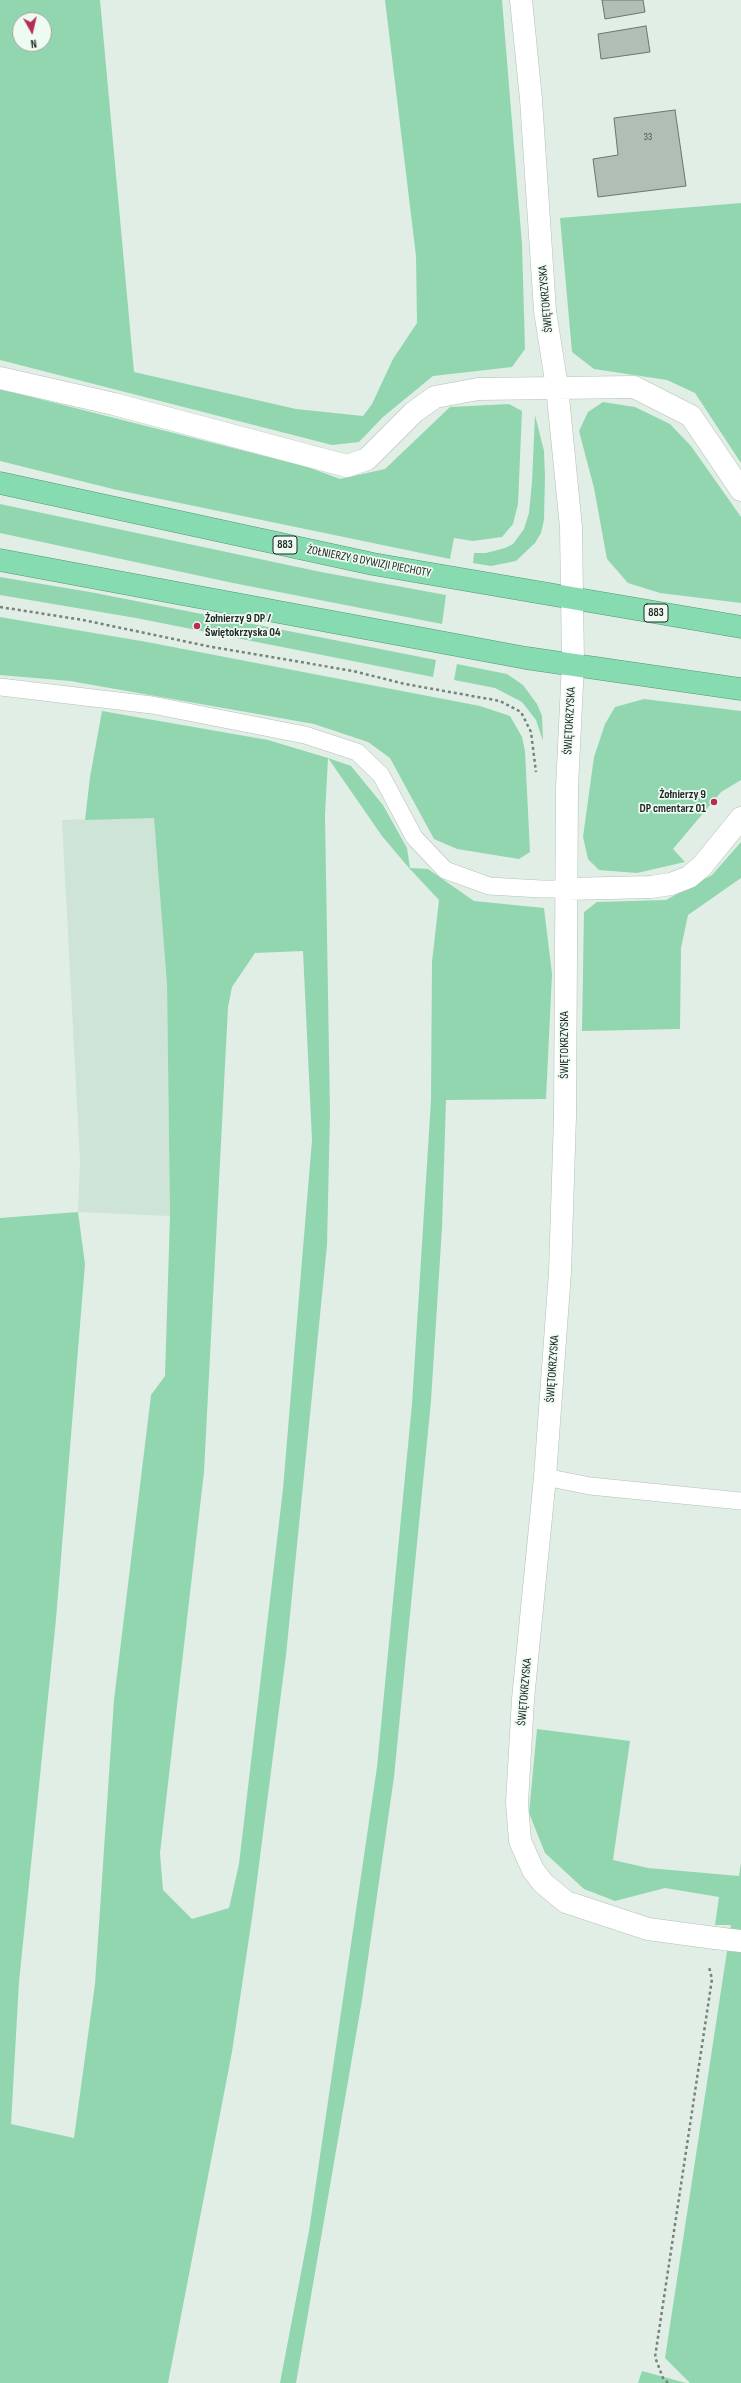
<!DOCTYPE html>
<meta charset="utf-8">
<style>
body{margin:0}
#map{position:relative;width:741px;height:2383px;overflow:hidden;background:#e0eee5;font-family:"Sofia Sans Condensed",sans-serif}
canvas{display:block}
.north{position:absolute;left:12px;top:12px;width:40px;height:40px;box-sizing:border-box;background:#edfbf2;border:1px solid #9ca6a0;border-radius:50%;rotate:172deg;font-size:11px;font-weight:700;line-height:16px;text-align:center;color:#222724}
.north::after{content:'';display:block;margin:auto;width:14px;height:18px;background:#b92a55;clip-path:polygon(50% 0,100% 100%,50% 72%,0 100%)}
</style>
<div id="map">
<canvas width="741" height="2383"></canvas>
<div class="north">N</div>
</div>
<script>
const context = document.querySelector('canvas').getContext('2d');
context.lineJoin = 'round';
function fill(path, color) {
  context.fillStyle = color;
  context.fill(path, 'evenodd');
}
function toPath(rows) {
  const path = new Path2D();
  for (const r of rows) {
    path.moveTo(r[0], r[1]);
    for (let i = 2; i < r.length; i += 2) path.lineTo(r[i], r[i + 1]);
  }
  return path;
}
function strokePath(path, color, width, dash) {
  context.strokeStyle = color;
  context.lineWidth = width;
  context.lineCap = dash ? 'butt' : 'round';
  context.setLineDash(dash || []);
  context.stroke(path);
}
function write(font, color, halo, rows, align = 'center') {
  context.font = font + ' "Sofia Sans Condensed",sans-serif';
  context.lineWidth = 3.5;
  context.setLineDash([]);
  context.textBaseline = 'middle';
  context.strokeStyle = halo;
  context.fillStyle = color;
  for (const [text, x, y, turn = 0] of rows) {
    context.save();
    context.translate(x, y);
    context.rotate((+turn || 0) * Math.PI / 180);
    context.textAlign = isNaN(turn) ? turn : align;
    if (halo) context.strokeText(text, 0, 0);
    context.fillText(text, 0, 0);
    context.restore();
  }
}
const built = toPath([
 [154,817,167,985,170,1216,78,1212,80,1160,62,820]
]);
const green = toPath([
 [0,0,100,0,134,372,296,409,363,416,372,404,393,359,417,323,416,256,385,0,502,0,522,244,525,349,512,367,433,376,383,417,359,442,332,445,0,360],
 [20,20,44,20,44,44,20,44],
 [741,203,741,463,695,393,667,380,594,369,572,352,560,218],
 [0,389,308,467,340,479,385,469,450,407,509,404,522,411,518,504,513,524,502,537,473,541,454,538,450,559,117,490,0,461],
 [603,402,635,407,670,424,691,446,741,517,741,603,660,593,628,583,607,559,594,488,579,431,588,412],
 [535,415,544,451,545,477,544,520,541,533,535,543,516,561,491,566,473,563,474,553,486,553,505,548,513,544,524,529,529,513,532,482],
 [0,504,321,572,446,595,442,624,233,583,0,533],
 [0,577,90,592,436,660,433,677,136,618,0,595],
 [0,617,147,642,480,706,510,716,522,737,525,751,530,852,519,859,457,849,434,839,390,758,368,742,314,724,70,681,0,675],
 [457,664,507,674,523,685,537,704,542,716,543,741,536,720,522,702,495,688,454,680],
 [644,699,741,711,741,780,721,792,673,849,685,862,637,873,599,870,588,859,583,837,594,757,605,724,615,707],
 [102,711,268,740,328,758,351,766,383,805,407,848,410,868,428,869,474,901,544,908,552,974,546,1099,446,1100,442,1228,431,1401,394,1777,362,2000,296,2383,280,2383,309,2231,377,1767,412,1404,431,1100,432,962,439,900,409,868,382,836,328,758,325,815,330,1113,327,1245,286,1655,253,1911,232,2052,168,2383,0,2383,0,1218,78,1212,85,1264,56,1619,19,1982,11,2124,74,2138,95,1984,114,1700,151,1395,165,1376,170,1216,167,985,154,818,85,820,90,777],
 [303,951,312,1140,283,1489,239,1864,229,1908,192,1919,163,1890,160,1853,204,1472,228,1007,232,987,255,953],
 [741,842,741,878,688,915,681,948,680,1029,582,1031,584,912,597,902,666,900,712,875],
 [537,1729,630,1741,613,1860,648,1868,739,1876,741,1863,741,2383,690,2383,665,2358,731,1925,715,1925,719,1897,665,1888,615,1901,584,1889,545,1853,529,1813],
 [642,2371,686,2383,638,2383]
]);
const building = toPath([
 [602,0,643,0,645,12,605,19,602,0],
 [646,26,650,52,601,59,598,34,646,26],
 [675,110,686,186,598,197,593,159,618,155,614,118,675,110]
]);
const path = toPath([
 [0,607,83,620,207,646,353,671,405,684,500,701,521,712,531,732,536,772],
 [668,2383,663,2378,655,2357,712,1979,709,1967]
]);
const service = toPath([
 [0,687,152,705,305,735,357,752,381,775,414,837,445,870,489,886,541,889,567,889],
 [545,1477,590,1486,741,1501]
]);
const pedestrian = toPath([
 [715,1938,741,1941]
]);
const minor = toPath([
 [521,0,531,99,545,311,557,387,571,527,573,664,567,787,565,1116,560,1272,545,1477,523,1699,517,1803,520,1841,533,1870,543,1883,566,1902,648,1929,715,1938],
 [0,378,114,404,347,466,367,459,414,412,435,397,478,389,634,387,691,416,741,490],
 [567,889,651,887,671,884,689,877,702,866,741,818]
]);
const trunk = toPath([
 [0,483,373,564,741,627],
 [0,560,526,658,741,689]
]);
const markers = [
 [197,626,4,"#b92a55"],
 [714,802,4,"#b92a55"]
];
const numberNames = [
 ["33",648,137]
];
const shields = [
 [285,545,24],
 [656,613,24]
];
const shieldNames = [
 ["883",285,545],
 ["883",656,613]
];
const streetNames = [
 ["ŚWIĘTOKRZYSKA",546,299,-95],
 ["ŻOŁNIERZY 9 DYWIZJI PIECHOTY",369,562,11],
 ["ŚWIĘTOKRZYSKA",570,721,-87],
 ["ŚWIĘTOKRZYSKA",565,1045,-90],
 ["ŚWIĘTOKRZYSKA",553,1369,-86],
 ["ŚWIĘTOKRZYSKA",525,1692,-85]
];
const poiNames = [
 ["Żołnierzy 9 DP /",205,619],
 ["Świętokrzyska 04",205,633],
 ["Żołnierzy 9",706,795,"right"],
 ["DP cmentarz 01",706,809,"right"]
];
fill(built, '#cee4d7');
fill(green, '#92d6b0');
fill(building, '#b1beb6');
strokePath(building, '#69756e', 1);
strokePath(service, '#b3c0b8', 18);
strokePath(pedestrian, '#b3c0b8', 23);
strokePath(minor, '#b3c0b8', 23);
strokePath(trunk, '#509772', 23);
strokePath(path, '#78817b', 2.5, [3, 3]);
strokePath(service, '#fff', 17);
strokePath(pedestrian, '#fff', 22);
strokePath(minor, '#fff', 22);
strokePath(trunk, '#86dcb0', 22);
for (const [x, y, r, color] of markers) {
  const dot = new Path2D();
  dot.arc(x, y, r, 0, 2 * Math.PI);
  context.fillStyle = color;
  context.fill(dot);
  strokePath(dot, '#edfbf2', 1.5);
}
write('10px', '#464d48', null, numberNames);
for (const [x, y, w] of shields) {
  const box = new Path2D();
  box.roundRect(x - w / 2, y - 9, w, 18, 3);
  context.fillStyle = '#edfbf2';
  context.fill(box);
  strokePath(box, '#222724', 1);
}
write('bold 11px', '#222724', null, shieldNames);
write('12px', '#222724', '#edfbf2', streetNames);
write('bold 12px', '#222724', '#edfbf2', poiNames, 'left');
</script>
